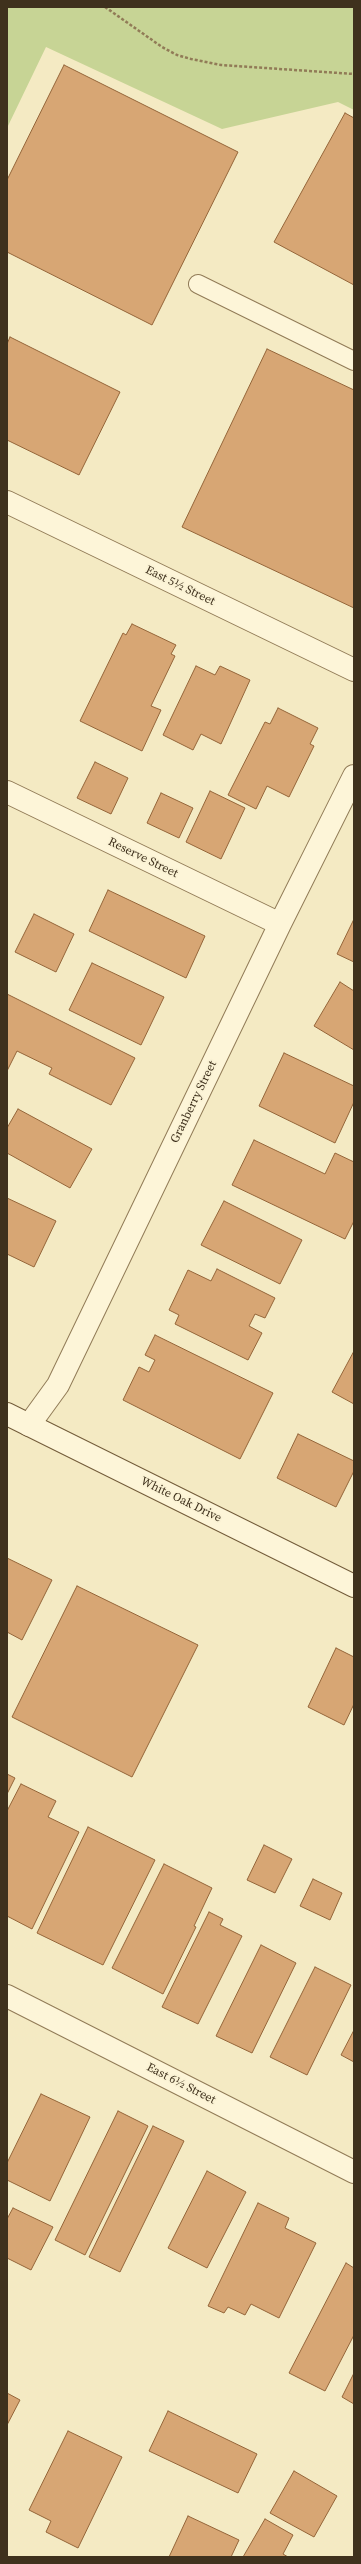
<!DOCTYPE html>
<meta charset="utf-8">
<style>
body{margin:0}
#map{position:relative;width:361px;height:2564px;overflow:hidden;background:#f4eac3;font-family:"Source Serif 4",serif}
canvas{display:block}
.frame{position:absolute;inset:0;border:8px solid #3f311d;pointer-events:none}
</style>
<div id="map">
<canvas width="361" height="2564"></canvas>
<div class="frame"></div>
</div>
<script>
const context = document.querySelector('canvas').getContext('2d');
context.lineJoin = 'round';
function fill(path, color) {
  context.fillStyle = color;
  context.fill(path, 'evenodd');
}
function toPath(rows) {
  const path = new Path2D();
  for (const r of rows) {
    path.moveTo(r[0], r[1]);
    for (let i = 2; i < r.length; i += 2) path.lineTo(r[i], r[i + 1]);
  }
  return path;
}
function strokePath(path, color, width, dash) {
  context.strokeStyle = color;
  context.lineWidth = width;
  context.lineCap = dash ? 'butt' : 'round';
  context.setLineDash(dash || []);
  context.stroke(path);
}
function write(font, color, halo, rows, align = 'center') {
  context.font = font + ' "Source Serif 4",serif';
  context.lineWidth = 3.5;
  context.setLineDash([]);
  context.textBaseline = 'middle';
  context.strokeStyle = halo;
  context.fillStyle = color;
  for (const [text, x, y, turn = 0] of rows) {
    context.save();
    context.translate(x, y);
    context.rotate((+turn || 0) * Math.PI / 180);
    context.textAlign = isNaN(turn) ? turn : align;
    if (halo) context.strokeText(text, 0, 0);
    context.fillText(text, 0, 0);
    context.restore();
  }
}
const green = toPath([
 [7,7,354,7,354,110,338,102,222,129,46,47,7,128]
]);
const building = toPath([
 [64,65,238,152,152,325,7,252,7,180,64,65],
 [345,113,354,118,354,285,274,242,345,113],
 [10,337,120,392,79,475,7,440,7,344,10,337],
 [267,349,354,390,354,608,182,527,267,349],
 [132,624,176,645,171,654,175,656,151,706,161,710,142,751,80,721,123,633,126,635,132,624],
 [196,666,215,675,220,666,250,680,221,744,201,734,193,750,163,735,196,666],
 [278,708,318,728,310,744,314,746,289,797,267,786,256,809,228,795,265,722,270,724,278,708],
 [95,762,128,778,111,814,77,798,95,762],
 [210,791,245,808,221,859,186,842,210,791],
 [161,793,193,808,179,838,147,823,161,793],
 [108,890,205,936,186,978,89,931,108,890],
 [34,914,74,934,56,972,15,952,34,914],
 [354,919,354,962,337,954,354,919],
 [92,963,164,997,141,1045,69,1010,92,963],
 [340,982,354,991,354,1050,314,1026,340,982],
 [7,994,135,1058,111,1105,49,1074,52,1068,17,1051,7,1071,7,994],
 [284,1053,354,1086,354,1102,335,1143,259,1106,284,1053],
 [18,1109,92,1149,70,1188,7,1153,7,1128,18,1109],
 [254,1140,325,1174,335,1153,354,1162,354,1221,345,1239,232,1185,254,1140],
 [7,1198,56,1221,34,1267,7,1254,7,1198],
 [224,1201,302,1240,280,1284,201,1245,224,1201],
 [217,1269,275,1298,265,1318,255,1314,249,1326,262,1333,248,1360,175,1324,179,1315,169,1310,188,1270,211,1281,217,1269],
 [155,1335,273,1393,240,1459,123,1400,139,1367,149,1372,155,1360,145,1355,155,1335],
 [354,1351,354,1404,332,1392,354,1351],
 [298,1434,354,1461,354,1471,336,1507,277,1478,298,1434],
 [7,1558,52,1580,22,1640,7,1632,7,1558],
 [77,1586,198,1645,132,1777,12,1717,77,1586],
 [336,1648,354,1657,354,1704,344,1725,308,1707,336,1648],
 [7,1774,15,1778,7,1794,7,1774],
 [21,1784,56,1801,48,1817,79,1832,32,1929,7,1916,7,1811,21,1784],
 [88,1827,155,1860,103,1965,37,1933,88,1827],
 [264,1845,292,1859,275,1893,247,1880,264,1845],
 [164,1864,212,1888,194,1926,196,1927,163,1994,112,1968,164,1864],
 [313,1879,342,1893,330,1920,300,1906,313,1879],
 [209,1912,223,1919,220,1925,242,1936,198,2024,162,2007,209,1912],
 [261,1945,296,1963,252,2053,216,2036,261,1945],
 [315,1967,351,1985,307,2075,270,2057,315,1967],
 [354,2030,354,2062,341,2055,354,2030],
 [41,2094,90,2117,50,2201,7,2180,7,2163,41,2094],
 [118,2111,148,2126,85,2255,55,2240,118,2111],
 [153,2126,184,2141,120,2272,89,2257,153,2126],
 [207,2171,246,2192,207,2268,168,2248,207,2171],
 [258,2203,289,2218,285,2228,316,2243,279,2318,251,2304,245,2315,228,2307,224,2313,208,2306,258,2203],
 [13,2208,53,2227,31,2270,7,2258,7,2219,13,2208],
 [346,2263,354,2268,354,2335,325,2391,289,2373,346,2263],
 [354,2373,354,2404,342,2397,354,2373],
 [7,2393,20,2400,7,2425,7,2393],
 [168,2411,257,2454,238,2493,149,2451,168,2411],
 [68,2431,122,2457,78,2548,46,2532,51,2521,29,2510,68,2431],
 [294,2471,337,2496,314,2537,270,2513,294,2471],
 [188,2516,239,2540,231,2557,169,2557,188,2516],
 [265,2519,293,2535,283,2554,288,2557,243,2557,265,2519]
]);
const path = toPath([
 [105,7,162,47,177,55,191,59,221,65,354,74]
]);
const service = toPath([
 [198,284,354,361]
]);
const minor = toPath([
 [7,502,354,670],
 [7,792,280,924],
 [29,1425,58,1385,280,924,354,776],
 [7,1996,354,2172]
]);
const secondary = toPath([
 [7,1414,354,1586]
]);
const streetNames = [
 ["East 5½ Street",180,586,26],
 ["Reserve Street",143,858,26],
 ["Granberry Street",194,1102,-64],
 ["White Oak Drive",181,1500,26],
 ["East 6½ Street",181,2084,27]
];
fill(green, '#c7d495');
fill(building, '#d7a674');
strokePath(building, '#946539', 1);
strokePath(service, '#917b57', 20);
strokePath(minor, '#917b57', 24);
strokePath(secondary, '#735c3a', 24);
strokePath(path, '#917b57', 2.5, [3, 2]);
strokePath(service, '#fdf5d8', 18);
strokePath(minor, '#fdf5d8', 22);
strokePath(secondary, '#fdf5d8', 22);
write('12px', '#3f311d', '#faf2d4', streetNames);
</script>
